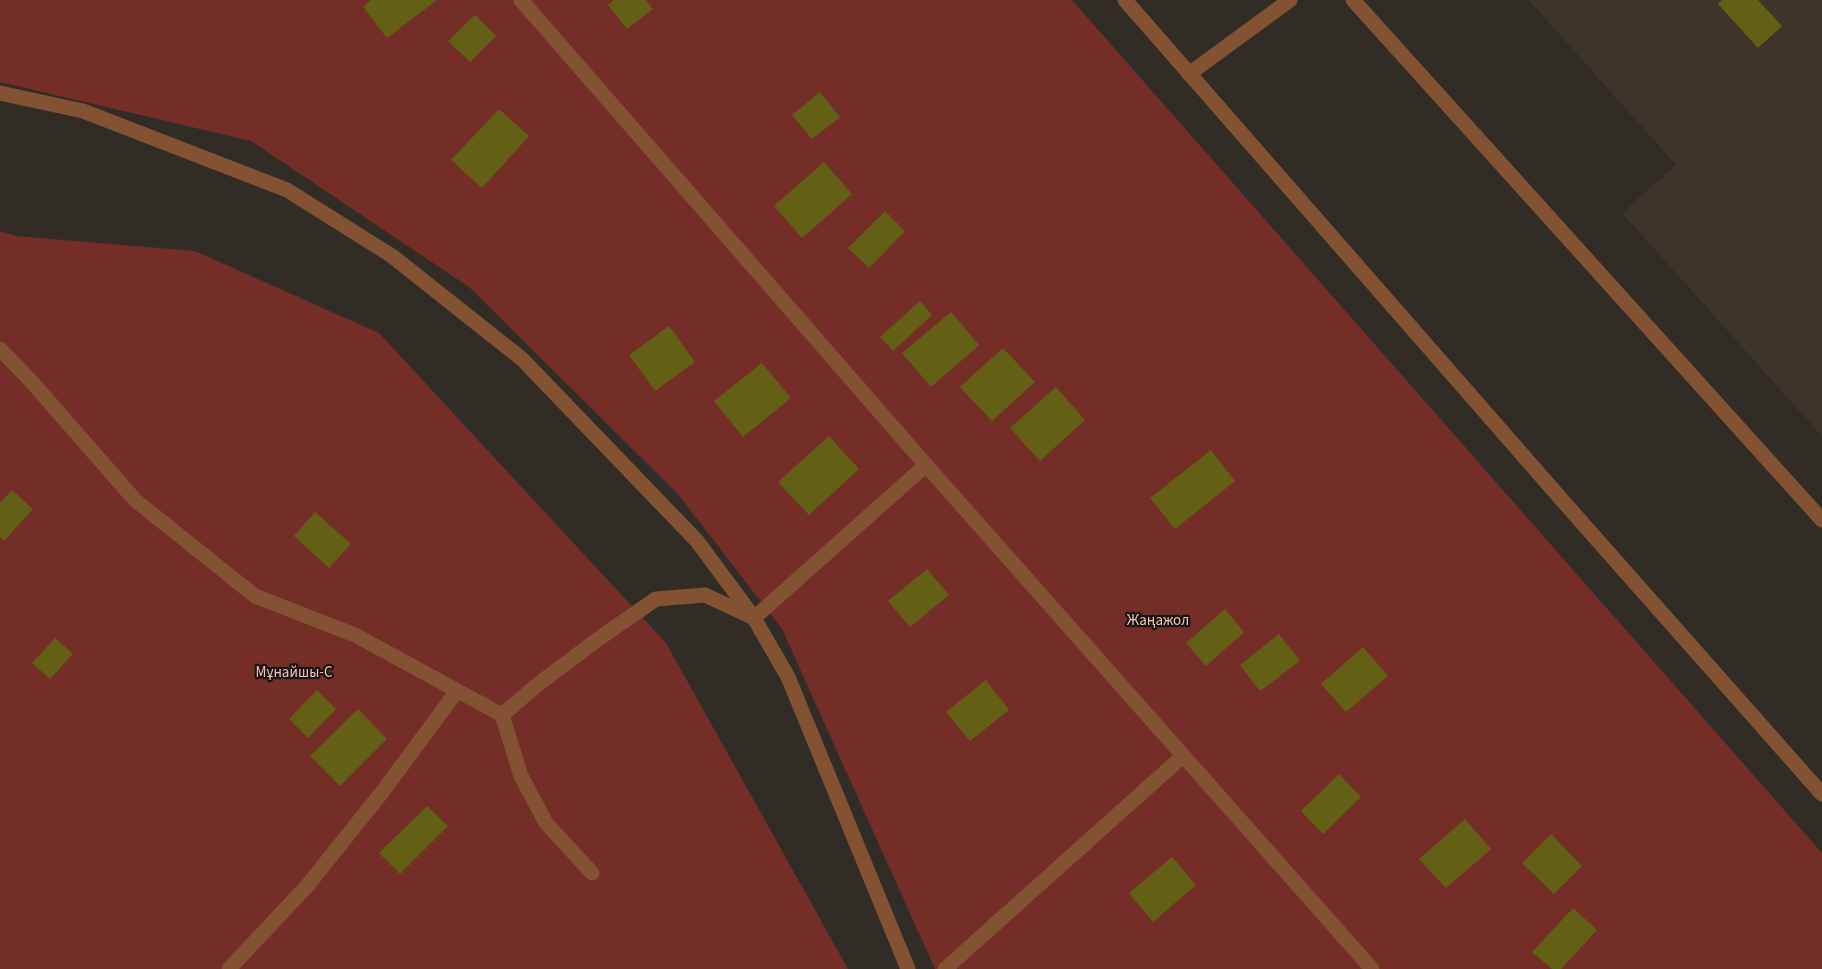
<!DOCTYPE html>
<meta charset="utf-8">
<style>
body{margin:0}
canvas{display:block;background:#312d26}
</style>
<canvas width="1822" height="969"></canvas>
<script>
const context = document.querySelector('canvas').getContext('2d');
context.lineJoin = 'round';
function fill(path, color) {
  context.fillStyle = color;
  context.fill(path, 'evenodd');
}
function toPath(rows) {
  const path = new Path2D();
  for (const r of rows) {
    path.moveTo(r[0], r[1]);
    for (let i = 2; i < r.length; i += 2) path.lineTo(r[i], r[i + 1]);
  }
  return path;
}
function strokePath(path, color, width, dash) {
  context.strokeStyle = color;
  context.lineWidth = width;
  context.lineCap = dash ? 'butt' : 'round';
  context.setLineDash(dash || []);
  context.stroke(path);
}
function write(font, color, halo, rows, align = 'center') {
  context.font = font + ' "Source Sans 3",sans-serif';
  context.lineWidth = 4.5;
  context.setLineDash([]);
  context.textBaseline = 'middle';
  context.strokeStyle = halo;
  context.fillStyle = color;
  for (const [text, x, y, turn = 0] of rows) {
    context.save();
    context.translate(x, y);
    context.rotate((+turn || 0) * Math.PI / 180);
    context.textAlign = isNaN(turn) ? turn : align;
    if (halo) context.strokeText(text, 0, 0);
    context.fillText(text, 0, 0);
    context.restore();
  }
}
const built = toPath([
 [1529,0,1822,0,1822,436,1622,213,1676,165]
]);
const green = toPath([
 [0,0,1072,0,1822,853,1822,969,935,969,782,629,677,493,469,287,251,141,0,82],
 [0,231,16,236,195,251,379,333,666,643,848,969,0,969]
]);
const building = toPath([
 [371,0,437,0,387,38,363,7],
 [614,0,646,0,653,9,627,29,608,5],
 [1722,0,1758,0,1782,26,1758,48,1718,4],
 [475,15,496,36,470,62,448,41],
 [820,92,840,117,812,139,792,115],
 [499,109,529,136,482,188,451,160],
 [824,162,852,194,802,238,774,206],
 [885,211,905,231,869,268,848,248],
 [920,301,932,315,893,351,880,337],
 [951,312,979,345,931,387,902,353],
 [669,326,695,362,655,391,629,355],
 [1003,348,1035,382,992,421,960,387],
 [762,363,791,398,743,437,714,401],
 [1056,387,1085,420,1040,461,1010,428],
 [829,436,859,469,809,515,778,482],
 [1211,450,1235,481,1175,529,1150,498],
 [12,490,33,509,4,541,0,537,0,503],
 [315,512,351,544,329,568,294,536],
 [927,569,949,595,910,627,888,601],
 [1225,609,1244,632,1206,666,1186,643],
 [1279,634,1300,661,1260,691,1240,665],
 [55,638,73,654,50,679,32,663],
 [1363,647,1388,676,1346,712,1321,684],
 [986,680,1009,710,970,741,946,712],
 [317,690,336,709,308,738,289,719],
 [358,709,387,739,340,786,310,756],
 [1339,774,1361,797,1323,834,1301,811],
 [427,806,448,826,400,874,379,853],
 [1465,819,1491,849,1446,888,1419,859],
 [1551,834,1582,866,1554,894,1522,863],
 [1172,857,1196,885,1153,922,1129,893],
 [1573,908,1597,930,1561,969,1552,969,1532,952]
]);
const minor = toPath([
 [521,0,926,465,1372,969],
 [1125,0,1569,508,1822,794],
 [1353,0,1822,520],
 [1189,74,1290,0],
 [0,93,83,111,287,190,392,256,522,359,697,541,754,618,788,677,908,969],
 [0,349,31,381,135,500,255,596,355,635,502,715,521,776,546,823,592,873],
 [502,715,537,685,601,637,656,599,705,595,754,618,926,465],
 [229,969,307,886,383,791,457,691],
 [945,969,1183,756]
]);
const parkNames = [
 ["Жаңажол",1158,622],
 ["Мұнайшы-С",294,674]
];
fill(built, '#3d3529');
fill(green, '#742d27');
fill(building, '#636015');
strokePath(minor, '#825232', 15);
write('15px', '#f4c2bb', '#181612', parkNames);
</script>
